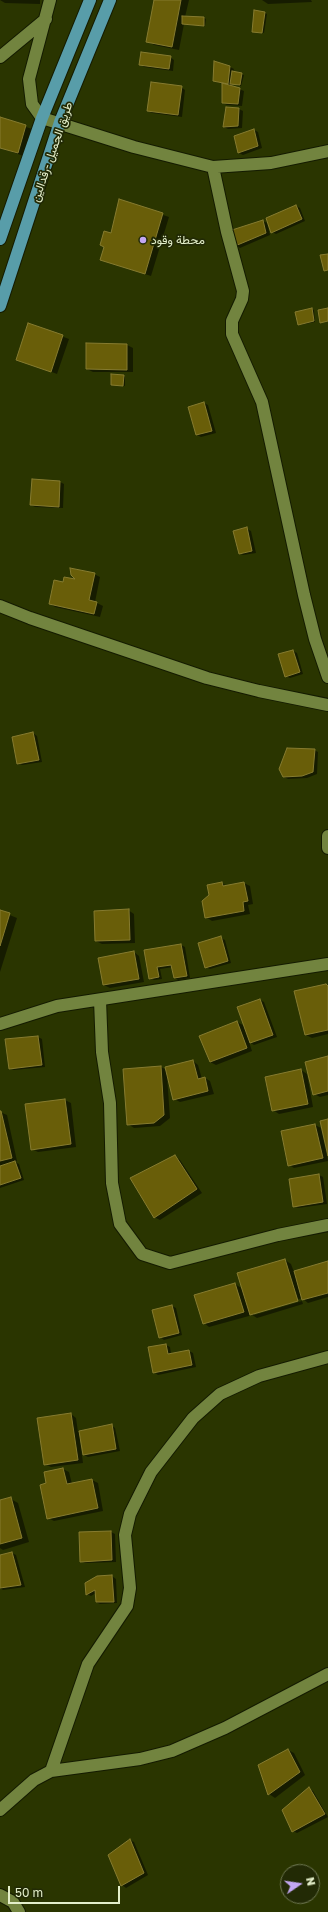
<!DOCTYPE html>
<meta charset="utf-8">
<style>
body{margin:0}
#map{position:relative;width:328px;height:1912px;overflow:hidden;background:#2a3500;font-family:"Golos Text",sans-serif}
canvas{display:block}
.north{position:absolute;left:280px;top:1864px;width:40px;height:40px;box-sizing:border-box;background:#222a05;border:1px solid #6f7854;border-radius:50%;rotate:77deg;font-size:11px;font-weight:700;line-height:16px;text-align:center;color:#e3eeca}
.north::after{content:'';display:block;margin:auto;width:14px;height:18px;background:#c3a7f2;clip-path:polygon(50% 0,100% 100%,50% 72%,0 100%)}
.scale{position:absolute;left:8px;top:1886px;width:112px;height:18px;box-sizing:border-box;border:2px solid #e3eeca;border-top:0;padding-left:5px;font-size:12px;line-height:14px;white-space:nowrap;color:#e3eeca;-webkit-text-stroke:3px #222a05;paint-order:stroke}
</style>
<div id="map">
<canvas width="328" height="1912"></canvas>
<div class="north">N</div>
<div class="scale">50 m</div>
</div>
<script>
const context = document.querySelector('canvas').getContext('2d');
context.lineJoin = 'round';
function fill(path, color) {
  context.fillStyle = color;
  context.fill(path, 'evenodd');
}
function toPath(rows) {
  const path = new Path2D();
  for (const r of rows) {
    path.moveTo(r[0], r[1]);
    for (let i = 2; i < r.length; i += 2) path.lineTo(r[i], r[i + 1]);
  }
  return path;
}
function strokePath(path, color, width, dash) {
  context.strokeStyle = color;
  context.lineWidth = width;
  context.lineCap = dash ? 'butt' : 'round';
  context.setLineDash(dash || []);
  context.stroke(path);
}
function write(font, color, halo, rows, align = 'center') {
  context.font = font + ' "Golos Text",Vazirmatn,sans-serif';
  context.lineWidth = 3.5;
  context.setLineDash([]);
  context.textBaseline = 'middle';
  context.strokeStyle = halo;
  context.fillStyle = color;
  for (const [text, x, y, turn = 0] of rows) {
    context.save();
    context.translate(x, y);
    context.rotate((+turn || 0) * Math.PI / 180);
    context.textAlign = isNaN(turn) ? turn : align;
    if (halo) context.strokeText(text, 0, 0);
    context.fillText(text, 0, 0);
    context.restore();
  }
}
const shadow = toPath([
 [0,0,40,0,40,4,5,3],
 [155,0,189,0,185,17,204,18,206,19,205,26,184,24,179,50,154,45,147,41],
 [262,0,311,0,312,2,268,4],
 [265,13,267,14,264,33,254,32],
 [170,57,174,60,173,71,144,67,140,64],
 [230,67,234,69,233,72,244,75,241,86,232,84,232,86,244,91,242,106,227,105,223,103,223,84,214,81],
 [181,87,185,90,182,117,152,113,148,111],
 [227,108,239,109,243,111,242,128,228,129,224,127],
 [0,118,32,129,23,156,0,147],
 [254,130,258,132,262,148,243,155,239,153,235,136],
 [120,200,169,217,151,276,101,260,112,235],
 [296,206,300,208,305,221,276,234,272,232],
 [263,221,267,223,270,235,240,248,236,245],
 [312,309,314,310,315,322,299,325,296,312],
 [29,324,69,339,57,374,17,359],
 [87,344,127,345,133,348,133,372,93,372,87,369],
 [123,376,125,377,125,386,112,385],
 [204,403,208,405,216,433,201,437,197,435],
 [60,482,64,484,63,508,35,507,31,505],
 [247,529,251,531,256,553,243,555,239,553],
 [94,574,100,577,95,602,103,606,100,617,55,607,50,604,78,581],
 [293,651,297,653,303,674,290,678,286,676],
 [33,733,37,736,42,762,22,765,18,763],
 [314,750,318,752,317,774,307,778,288,779,284,777],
 [222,883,227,886,244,883,250,886,253,904,248,905,250,914,212,921,206,917],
 [128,910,134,914,135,943,102,944,96,941],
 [0,911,17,918,0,972],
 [221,938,225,940,231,963,210,969,206,967],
 [181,945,185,947,190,978,178,980,174,977,173,967,160,969,162,979,154,980,150,978,145,951],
 [134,952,139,956,144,982,110,988,104,985],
 [328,986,328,1034,312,1038,306,1035],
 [260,1000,264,1002,277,1037,254,1045,249,1042,252,1051,216,1065,210,1062,237,1022,245,1026],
 [38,1037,42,1039,45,1067,14,1070,10,1068],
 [328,1057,328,1095,320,1097,314,1094],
 [193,1061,198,1065,202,1079,205,1078,210,1081,214,1094,180,1102,174,1099,167,1076,170,1118,160,1126,134,1128,128,1124,161,1067,167,1070],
 [301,1070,307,1074,313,1107,279,1114,273,1110],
 [65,1100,71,1103,76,1147,38,1152,32,1149],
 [0,1112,7,1115,17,1161,15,1162,19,1164,24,1180,0,1188,0,1167,4,1166,0,1165],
 [315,1125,321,1128,328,1161,294,1168,289,1165],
 [175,1156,180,1160,202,1193,160,1220,154,1217],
 [319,1175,323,1177,327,1204,298,1208,294,1206],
 [285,1260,291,1264,294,1272,328,1262,328,1297,308,1303,302,1298,254,1313,254,1315,302,1301,303,1304,257,1318,249,1313,249,1316,209,1327,204,1323,235,1284,243,1289],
 [172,1306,176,1308,182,1335,164,1340,160,1337],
 [166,1345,170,1347,171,1354,189,1351,193,1353,196,1367,158,1375,154,1372],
 [71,1414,76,1418,78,1432,111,1425,115,1428,120,1451,88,1457,84,1455,81,1440,80,1440,83,1463,51,1467,45,1464],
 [63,1469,69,1472,72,1484,92,1480,98,1483,103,1511,54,1521,48,1518,47,1484,45,1473],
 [11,1499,18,1503,29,1542,3,1550,0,1548,0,1502],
 [111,1532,115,1534,116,1562,85,1563,81,1561],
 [12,1553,16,1555,25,1587,3,1590,0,1588,0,1556],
 [112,1576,116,1579,117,1603,100,1604,96,1602,96,1593,91,1596,87,1594],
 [288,1750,294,1753,305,1775,275,1798,269,1794,259,1766],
 [309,1789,313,1791,328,1817,297,1833,293,1831],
 [130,1840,134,1842,148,1875,126,1888,122,1885]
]);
const building = toPath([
 [154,0,181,0,172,47,146,42,154,0],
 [254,10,265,12,262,33,252,32,254,10],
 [182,16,204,17,204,26,182,24,182,16],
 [141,52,171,56,169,69,139,65,141,52],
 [214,61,230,66,228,84,213,81,214,61],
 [232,71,242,73,240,85,230,84,232,71],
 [151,82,182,86,178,115,147,111,151,82],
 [222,83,240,88,238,104,222,103,222,83],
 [226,107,239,108,238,126,223,127,226,107],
 [0,117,26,125,18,153,0,148,0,117],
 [254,129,258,146,238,153,234,136,254,129],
 [119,199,163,213,145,274,100,260,104,247,100,245,104,231,111,233,119,199],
 [296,205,302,219,271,233,266,218,296,205],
 [263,220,266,233,235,246,232,230,263,220],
 [328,254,328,270,324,271,320,255,328,254],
 [312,308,314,321,298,325,295,312,312,308],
 [328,308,328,321,320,323,318,310,328,308],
 [28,323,63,335,51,372,16,360,28,323],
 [86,343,127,344,127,370,86,369,86,343],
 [111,374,124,375,123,386,111,385,111,374],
 [204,402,212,431,196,435,188,407,204,402],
 [32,479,60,481,59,507,30,505,32,479],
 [247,527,252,551,239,554,233,531,247,527],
 [70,568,95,573,89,600,97,602,94,614,49,604,54,580,63,582,64,577,75,579,71,575,70,568],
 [293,650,300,672,285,677,278,654,293,650],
 [33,732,39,760,17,764,12,737,33,732],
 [287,748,315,749,313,772,302,776,283,777,279,769,287,748],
 [222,882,223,886,244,882,248,901,243,902,244,911,205,918,202,901,209,895,207,885,222,882],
 [129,909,130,940,95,941,94,911,129,909],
 [0,910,10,913,0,946,0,910],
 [221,936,228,961,205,968,198,943,221,936],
 [181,944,187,976,174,978,171,965,157,967,159,977,149,979,144,950,181,944],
 [134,951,139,979,103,985,98,958,134,951],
 [326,984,328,986,328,1030,305,1035,294,991,326,984],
 [260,999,273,1035,250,1043,237,1007,260,999],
 [237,1021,247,1048,210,1062,199,1036,237,1021],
 [38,1036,42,1065,9,1069,5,1039,38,1036],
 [328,1056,328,1091,313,1095,305,1062,328,1056],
 [193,1060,198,1079,205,1077,208,1091,173,1100,165,1067,193,1060],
 [161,1066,164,1115,154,1123,127,1125,123,1069,161,1066],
 [301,1069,308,1104,272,1111,265,1077,301,1069],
 [65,1099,71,1144,31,1150,25,1104,65,1099],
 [0,1111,1,1111,12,1158,0,1161,0,1111],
 [328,1119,328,1156,320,1121,328,1119],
 [315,1124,323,1158,288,1166,281,1131,315,1124],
 [175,1155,197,1189,154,1218,130,1178,175,1155],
 [15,1161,21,1178,0,1185,0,1166,15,1161],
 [319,1174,323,1202,293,1207,289,1179,319,1174],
 [285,1259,298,1301,250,1315,237,1273,285,1259],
 [328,1261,328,1293,302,1300,294,1271,328,1261],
 [235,1283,244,1312,203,1324,194,1295,235,1283],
 [172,1305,179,1333,159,1338,152,1310,172,1305],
 [166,1344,168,1354,189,1350,192,1365,153,1373,148,1347,166,1344],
 [71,1413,78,1460,44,1465,37,1418,71,1413],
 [112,1424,116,1449,83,1455,79,1431,112,1424],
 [63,1468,67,1484,92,1479,98,1508,47,1519,40,1485,46,1483,44,1472,63,1468],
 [11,1497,22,1538,0,1544,0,1500,11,1497],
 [111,1531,112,1560,80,1562,79,1532,111,1531],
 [12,1552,21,1585,0,1588,0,1555,12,1552],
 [112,1575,114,1602,96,1602,95,1590,86,1595,85,1583,97,1576,112,1575],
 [288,1749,300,1772,268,1795,258,1765,288,1749],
 [309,1787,325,1814,292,1832,282,1810,309,1787],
 [130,1839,144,1873,121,1886,108,1855,130,1839]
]);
const minor = toPath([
 [50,0,29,79,32,104,42,118,134,147,213,167,271,163,328,151],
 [0,57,46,19],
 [213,167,227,232,243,291,242,299,232,321,232,334,262,402,304,595,315,639,328,677],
 [0,606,30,618,207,678,259,691,328,705],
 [328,836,328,848],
 [100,1000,102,1052,110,1103,112,1183,120,1224,142,1254,170,1263,278,1235,328,1225],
 [0,1024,57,1006,328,964],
 [51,1771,88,1664,127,1606,130,1588,125,1535,130,1514,151,1472,193,1418,220,1394,259,1376,328,1357],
 [0,1810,34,1780,51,1771,140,1759,172,1751,225,1728,328,1674],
 [0,1895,13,1902,19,1912]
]);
const major = toPath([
 [0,239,42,118,90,0],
 [0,306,60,122,110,0]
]);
const markers = [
 [143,240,4,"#c3a7f2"]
];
const streetNames = [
 ["طريق الجميل -رقدالين",52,152,-71]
];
const poiNames = [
 ["محطة وقود",151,240]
];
fill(shadow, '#0007');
fill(building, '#695e09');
strokePath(building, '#867b2f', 1);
strokePath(minor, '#141b00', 14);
strokePath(major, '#141b00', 14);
strokePath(minor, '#72843f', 12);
strokePath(major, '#589da9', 12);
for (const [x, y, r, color] of markers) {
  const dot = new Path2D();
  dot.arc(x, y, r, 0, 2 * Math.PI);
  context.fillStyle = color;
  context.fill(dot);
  strokePath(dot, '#222a05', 1.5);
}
write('12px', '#e3eeca', '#222a05', streetNames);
write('12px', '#e3eeca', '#222a05', poiNames, 'left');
</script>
